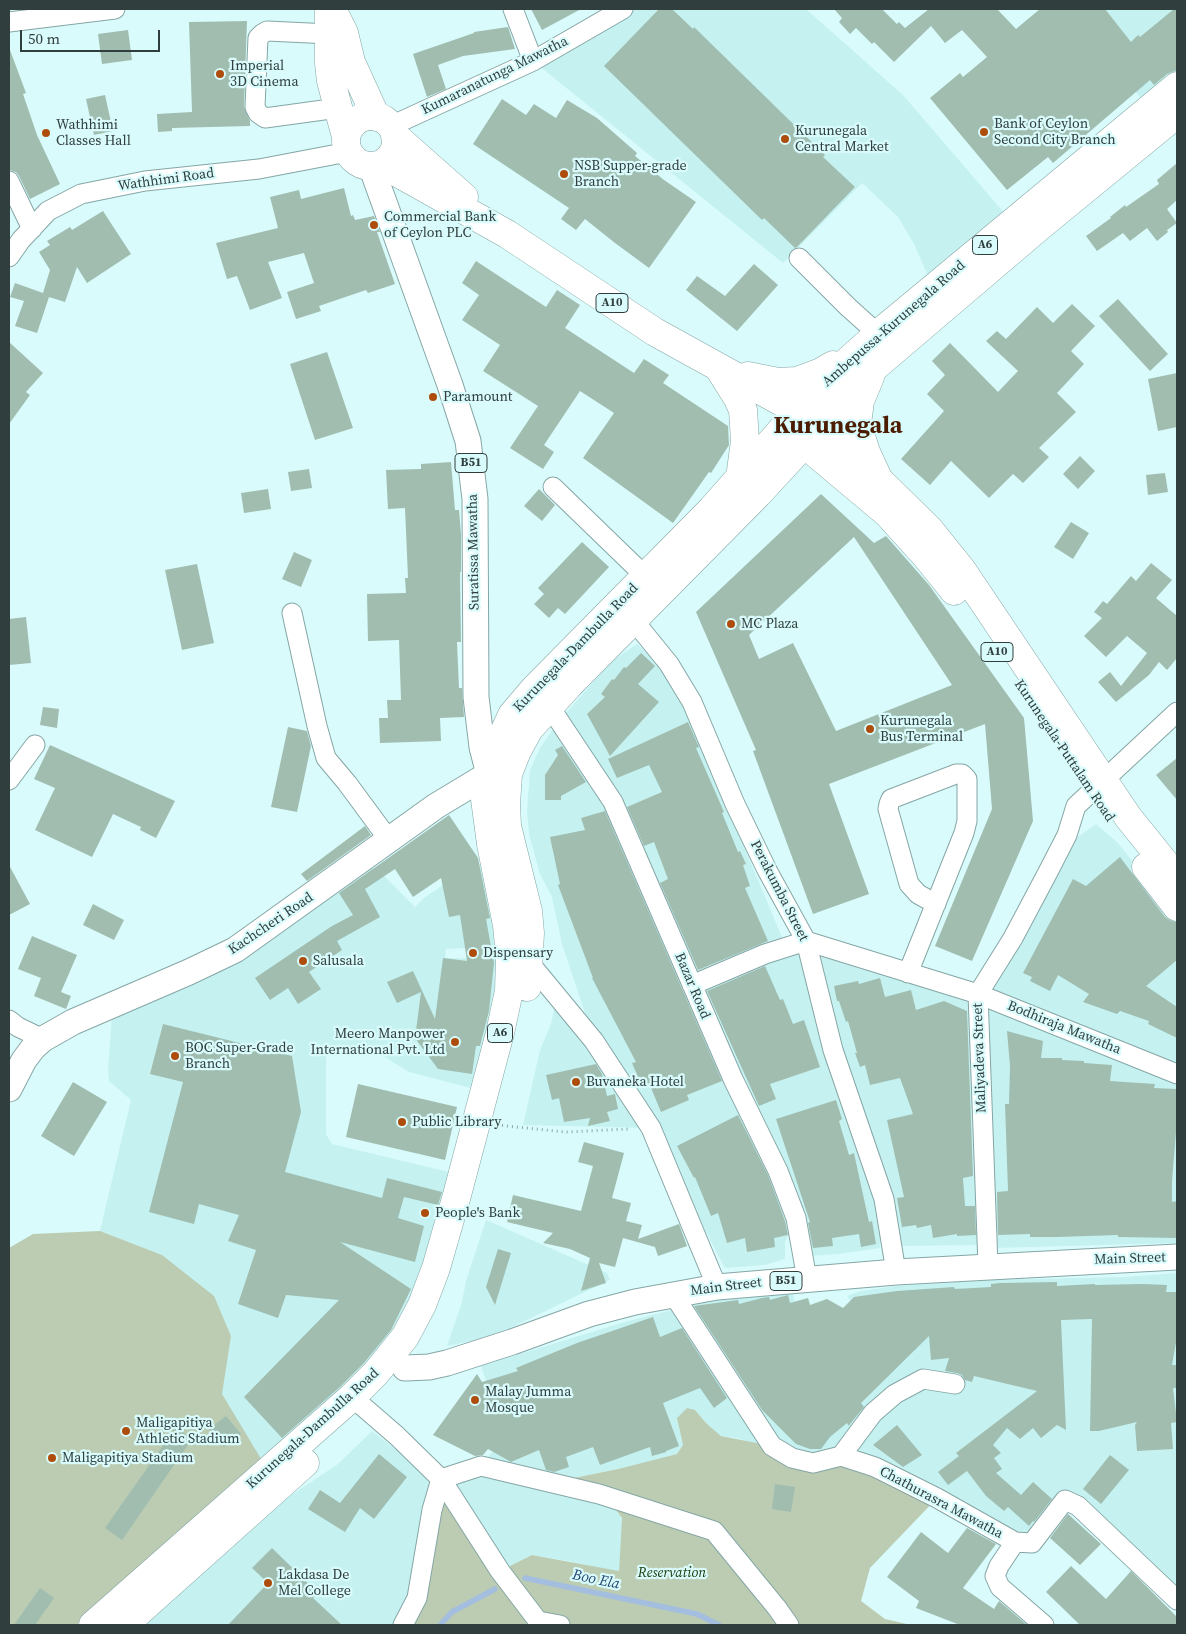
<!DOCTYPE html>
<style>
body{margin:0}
#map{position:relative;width:1186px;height:1634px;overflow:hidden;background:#d9fbfb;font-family:"Source Serif 4",serif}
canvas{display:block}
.frame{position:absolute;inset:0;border:10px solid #303e3e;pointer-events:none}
.scale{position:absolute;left:20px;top:30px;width:140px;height:22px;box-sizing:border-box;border:2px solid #303e3e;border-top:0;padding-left:6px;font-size:15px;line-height:18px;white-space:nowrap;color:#303e3e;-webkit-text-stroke:4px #d9fbfb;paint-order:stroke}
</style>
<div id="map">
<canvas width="1186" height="1634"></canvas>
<div class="frame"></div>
<div class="scale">50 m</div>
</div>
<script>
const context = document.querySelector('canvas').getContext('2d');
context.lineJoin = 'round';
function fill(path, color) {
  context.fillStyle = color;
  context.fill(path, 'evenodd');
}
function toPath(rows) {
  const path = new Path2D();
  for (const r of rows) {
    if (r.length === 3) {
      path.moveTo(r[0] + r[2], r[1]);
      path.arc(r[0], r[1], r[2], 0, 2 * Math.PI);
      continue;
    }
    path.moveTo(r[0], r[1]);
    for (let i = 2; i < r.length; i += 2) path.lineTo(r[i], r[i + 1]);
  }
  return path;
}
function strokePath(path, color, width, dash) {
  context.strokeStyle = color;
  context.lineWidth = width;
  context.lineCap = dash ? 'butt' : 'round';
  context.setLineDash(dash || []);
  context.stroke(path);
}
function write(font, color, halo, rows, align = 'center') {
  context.font = font + ' "Source Serif 4",serif';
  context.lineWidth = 4.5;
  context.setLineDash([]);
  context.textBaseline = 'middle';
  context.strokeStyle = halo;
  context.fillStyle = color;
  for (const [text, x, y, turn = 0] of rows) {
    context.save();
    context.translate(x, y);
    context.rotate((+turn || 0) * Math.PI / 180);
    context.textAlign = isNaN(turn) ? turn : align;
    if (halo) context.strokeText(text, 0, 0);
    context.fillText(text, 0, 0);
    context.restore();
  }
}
const built = toPath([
 [623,9,806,9,903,95,1006,215,931,283,914,244,898,217,862,183,783,263,533,61],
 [1064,9,1177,9,1177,78,1145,103],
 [637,644,660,665,682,699,784,942,806,941,975,1000,983,1245,899,1246,884,1200,880,1248,838,1254,808,1256,796,1219,785,1242,785,1259,765,1265,725,1268,651,1128,523,1125,540,1050,551,1024,555,1006,594,1040,562,944,552,897,540,874,529,834,527,811,530,770,540,748,558,722,612,661],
 [1096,824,1117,842,1177,916,1177,1063,992,992,1013,938,1067,835,1079,836],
 [483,863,502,946,446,949,445,958,503,959,479,1090,409,1072,380,1054,326,1053,326,1134,332,1144,453,1173,432,1248,394,1342,266,1467,221,1394,231,1336,162,1255,100,1231,131,1100,109,1081,108,1070,112,1015,366,866,378,870,415,907,424,898,467,869],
 [989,1008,1177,1083,1177,1243,993,1248],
 [486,1220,607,1273,610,1280,508,1329,476,1340,447,1346,462,1302,466,1281],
 [1177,1273,1177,1600,1066,1500,1032,1543,937,1498,813,1463,737,1438,721,1436,706,1423,695,1410,677,1418,683,1445,677,1454,618,1469,574,1478,612,1505,622,1519,619,1571,615,1572,569,1561,532,1555,403,1625,138,1625,272,1508,338,1464,372,1431,403,1455,441,1479,481,1466,510,1429,486,1381,481,1366,621,1323,718,1298,792,1291,803,1332,863,1317,847,1296,861,1291,896,1286,987,1280,1123,1277]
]);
const green = toPath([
 [100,1231,162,1255,214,1296,231,1336,222,1394,266,1467,99,1609,76,1625,9,1625,9,1248,33,1234],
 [687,1408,695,1410,706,1423,721,1436,772,1446,792,1458,841,1456,937,1498,870,1568,861,1601,885,1619,911,1625,403,1625,441,1479,500,1571,532,1555,619,1571,622,1518,612,1505,558,1484,574,1478,618,1469,677,1454,683,1445,677,1418]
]);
const stream = toPath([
 [525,1578,697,1614,719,1625],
 [440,1625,452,1612,495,1589]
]);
const building = toPath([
 [531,9,581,9,542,30],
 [659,9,672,9,693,29,694,27,825,155,823,157,855,187,797,247,795,248,764,218,762,220,604,66],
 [834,9,882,9,897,24,899,22,905,28,929,9,997,9,1016,29,1040,9,1105,9,1131,42,1138,35,1140,37,1174,9,1177,9,1177,70,1167,74,1154,85,1150,80,1053,163,1048,157,1007,190,930,98,960,73,963,77,987,57,962,30,945,43,931,26,894,62,874,42,872,44,856,28,850,34,839,22,842,18],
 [247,21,244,107,250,121,250,126,172,128,172,131,158,132,157,114,192,112,189,22],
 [508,27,515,49,463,56,438,65,446,89,427,97,413,54,474,33,474,32],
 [128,30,132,60,102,64,98,34],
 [9,50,10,50,26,93,23,94,37,135,60,184,30,199,19,176,16,172,10,170,9,167],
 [105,95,113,131,94,135,86,99],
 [502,99,526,115,534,104,556,118,567,100,597,118,637,153,635,156,664,180,696,202,649,268,615,243,585,219,576,230,561,219,569,208,473,144],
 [1177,163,1177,200,1167,209,1177,223,1167,230,1168,232,1157,241,1147,228,1130,241,1123,233,1097,251,1086,236,1111,218,1110,217,1125,205,1126,207,1159,184,1157,180],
 [344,188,351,216,353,215,355,220,374,216,380,232,377,232,395,284,368,293,366,290,319,306,321,311,296,319,287,292,314,283,304,253,268,262,282,298,250,310,237,276,227,279,216,243,278,228,270,197,299,190,301,199],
 [103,211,131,254,87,283,77,267,65,302,49,297,37,333,15,326,24,301,10,297,15,283,43,293,50,270,39,252,50,245,47,241,70,227,72,230],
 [476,261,546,307,557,290,580,305,565,328,634,373,644,359,669,375,663,383,728,426,729,445,711,473,709,472,673,523,583,458,614,413,580,391,544,445,554,452,543,469,510,448,538,406,483,371,500,345,462,320,479,295,462,283],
 [754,264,778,285,737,331,686,290,697,276,725,296],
 [1118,299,1168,354,1150,371,1099,316],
 [1072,304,1095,326,1071,351,1084,364,1057,393,1076,412,1039,448,1049,457,1023,483,1013,474,989,498,951,461,930,485,901,459,944,411,927,394,945,375,932,361,950,343,998,392,1018,371,986,341,997,331,1006,339,1037,307,1053,323],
 [9,342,43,373,26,392,30,395,9,424],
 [327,352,353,428,315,440,290,364],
 [1177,373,1177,427,1158,431,1148,379],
 [1080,456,1095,471,1078,489,1063,474],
 [451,462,455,510,459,510,461,534,461,572,460,572,461,642,457,642,459,688,462,688,464,717,440,718,441,741,380,743,379,718,388,718,387,700,401,700,399,640,368,641,367,594,406,593,405,578,408,578,405,508,388,509,386,470,421,469,421,464],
 [309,469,312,488,291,491,288,472],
 [1165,473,1168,492,1148,495,1146,475],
 [268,489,271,509,244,513,241,493],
 [539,489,555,505,542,521,524,506],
 [821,494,874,543,886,536,929,585,1024,718,1033,821,972,961,935,946,992,809,985,724,829,784,869,894,813,914,753,751,756,750,696,612],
 [854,537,952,685,836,731,793,643,759,659,749,635],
 [1071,522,1089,533,1073,559,1054,547],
 [582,542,609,567,565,614,558,608,549,618,534,604,544,594,538,588],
 [294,552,312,560,301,587,282,579],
 [1151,563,1172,580,1156,598,1177,616,1177,658,1167,670,1159,662,1149,675,1116,702,1098,682,1110,672,1121,686,1147,653,1127,636,1106,657,1084,636,1102,618,1094,612,1103,601,1107,604,1131,576,1136,581],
 [197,564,214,643,182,650,165,570],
 [26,617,31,663,9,665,9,619],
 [641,653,655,666,638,684,659,702,610,756,587,714,605,697,601,694,612,679,614,680,624,667,626,668],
 [43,707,59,709,57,728,40,725],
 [688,722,699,747,696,748,724,812,722,813,738,852,740,851,746,864,743,865,750,886,745,888,768,941,698,970,660,883,668,879,654,842,644,846,627,807,662,792,649,765,617,778,608,759],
 [288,727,307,731,311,746,297,812,271,807],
 [50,745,175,801,156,838,140,830,141,827,113,814,92,857,35,830,55,788,34,779],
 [562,746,586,782,561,796,561,800,545,800,545,775,558,755,555,750],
 [1177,758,1177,800,1156,775],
 [605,811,722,1081,687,1095,689,1100,661,1112,649,1083,642,1086,632,1063,636,1062,592,978,593,978,558,885,560,884,550,837,585,830,581,818],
 [449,815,478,858,490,918,486,919,494,963,489,1011,480,1046,476,1046,472,1074,438,1069,415,1038,421,992,397,1003,387,982,413,971,435,1019,443,958,467,961,460,915,449,917,441,878,413,897,395,869,365,889,380,917,337,941,342,950,309,972,321,989,298,1004,288,988,270,1000,255,978,332,926,353,915,339,893],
 [365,826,371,835,307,881,301,874],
 [1120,857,1165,917,1171,921,1177,922,1177,960,1146,986,1177,1007,1177,1038,1148,1024,1149,1021,1120,1011,1117,1014,1083,1002,1089,994,1058,975,1050,991,1030,981,1032,977,1023,973,1073,879,1086,886],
 [9,865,30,904,9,915],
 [93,904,124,920,114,940,83,925],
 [32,936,77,955,61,992,71,996,66,1009,34,996,41,978,18,969],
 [765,966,780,1000,783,999,793,1024,804,1020,820,1067,770,1084,776,1099,759,1106,707,991],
 [880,978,885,997,911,990,916,1010,944,1001,967,1011,973,1176,963,1178,965,1206,975,1206,976,1235,957,1236,957,1234,933,1238,931,1225,917,1228,916,1225,902,1227,897,1198,904,1197,887,1120,913,1114,900,1078,870,1085,865,1065,860,1067,855,1053,857,1053,848,1021,846,1022,839,1001,837,1001,834,986,858,981,859,984],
 [163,1024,292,1056,301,1112,285,1172,382,1198,387,1178,442,1192,438,1205,404,1197,398,1218,424,1226,415,1262,340,1242,411,1289,391,1330,364,1363,341,1386,282,1438,244,1397,339,1300,286,1295,278,1318,238,1304,256,1250,228,1241,239,1215,199,1204,194,1224,149,1212,183,1082,150,1074],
 [1007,1031,1043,1041,1041,1058,1062,1058,1062,1060,1084,1061,1084,1063,1112,1065,1110,1081,1155,1084,1154,1088,1177,1089,1177,1132,1176,1132,1172,1181,1172,1202,1177,1201,1177,1238,1118,1237,1118,1235,1057,1237,1030,1237,1030,1234,998,1235,997,1192,1008,1191,1005,1104,1009,1104,1010,1066],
 [596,1064,602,1074,607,1096,615,1094,618,1109,607,1112,610,1121,588,1126,590,1118,564,1122,559,1098,552,1100,546,1075],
 [73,1082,107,1102,74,1156,41,1136],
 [358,1084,457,1107,445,1160,346,1137],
 [836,1100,842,1119,839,1121,849,1155,854,1153,869,1222,872,1221,876,1244,861,1247,859,1234,832,1238,833,1246,813,1248,808,1223,810,1222,776,1119],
 [738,1115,768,1175,785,1221,788,1235,774,1238,775,1247,747,1252,745,1238,727,1243,718,1213,711,1216,695,1177,694,1178,677,1146],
 [584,1142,624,1153,612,1198,631,1203,626,1221,642,1225,638,1239,679,1224,687,1246,658,1256,655,1247,623,1238,615,1267,599,1263,606,1283,581,1291,590,1258,570,1249,543,1243,553,1233,507,1222,513,1195,581,1211,593,1166,578,1162],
 [498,1249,511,1253,495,1305,486,1287],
 [1057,1282,1057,1286,1095,1284,1095,1285,1143,1284,1167,1285,1166,1292,1177,1292,1177,1337,1172,1365,1177,1365,1177,1388,1173,1388,1177,1422,1171,1423,1173,1449,1137,1451,1135,1425,1137,1422,1099,1431,1090,1431,1092,1319,1061,1320,1066,1430,1057,1425,1041,1438,1033,1428,1020,1439,1007,1428,993,1445,1001,1453,994,1458,1002,1469,996,1473,1021,1495,1033,1482,1052,1499,1034,1522,1033,1521,1029,1526,1008,1507,1004,1511,986,1496,967,1471,948,1485,938,1472,959,1456,956,1453,1037,1391,974,1376,972,1382,965,1380,962,1375,957,1373,945,1371,949,1358,931,1360,929,1336,861,1403,864,1407,850,1424,849,1426,847,1423,830,1437,821,1449,810,1449,796,1444,762,1410,694,1306,738,1300,739,1304,762,1298,769,1297,770,1300,788,1295,790,1303,808,1298,810,1305,827,1299,843,1308,854,1297,897,1291,954,1287,955,1289,991,1287,991,1284,1000,1283],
 [653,1317,660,1337,682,1328,727,1398,714,1408,700,1388,663,1403,679,1446,666,1451,666,1452,652,1456,650,1447,600,1465,593,1447,566,1457,569,1467,554,1472,546,1470,539,1450,511,1462,488,1449,483,1455,475,1456,433,1435,477,1374,482,1382,518,1371,516,1368,577,1343],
 [226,1416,241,1434,224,1447,209,1429],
 [897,1425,922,1455,903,1467,873,1445],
 [176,1427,192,1439,122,1540,105,1528],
 [379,1454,407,1477,374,1519,360,1508,345,1532,308,1509,320,1490,340,1503],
 [1110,1455,1129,1470,1101,1504,1083,1489],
 [775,1484,795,1487,791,1512,772,1509],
 [1068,1514,1101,1544,1080,1565,1050,1538],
 [967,1528,996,1544,963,1588,994,1609,999,1601,1027,1625,960,1625,916,1608,919,1601,887,1577,921,1532,948,1553],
 [272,1548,318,1593,313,1598,342,1625,228,1625,268,1583,252,1568],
 [1071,1566,1106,1599,1131,1571,1177,1617,1177,1625,1080,1625,1046,1592],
 [40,1588,54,1598,35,1625,14,1625]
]);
const path = toPath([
 [497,1125,565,1132,630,1129]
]);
const minor = toPath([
 [513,9,533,61],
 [9,22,115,9],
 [330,34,267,31,262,34,258,38,255,107,258,113,265,118,338,108],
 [391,126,533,61,623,9],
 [9,181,32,229],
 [9,257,21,240,48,211,81,194,145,181,259,169,348,152],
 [799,258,848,307,878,334],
 [553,487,645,576],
 [626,611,669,664,692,702,735,804,767,870,806,941,833,1050,884,1199,896,1272],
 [292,613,317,726,326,758,347,783,389,840],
 [544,698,613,802,733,1079,778,1171,796,1218,807,1279],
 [9,780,35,745],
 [806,941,978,994,1177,1074],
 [528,961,594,1041,651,1128,717,1287],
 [908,973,964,833,967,821,967,779,962,774,956,774,891,799,889,804,888,809,909,884,918,894,936,904],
 [692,985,765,954,806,941],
 [9,1020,18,1027,43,1039],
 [988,1266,978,994,1013,938,1048,872,1067,835,1076,806,1177,712],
 [673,1294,772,1446,792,1458,813,1463,841,1456,875,1467,937,1498,1015,1542,1032,1543,1065,1500,1078,1506,1177,1600],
 [352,1397,397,1436,441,1479,500,1571,538,1621,560,1625],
 [841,1456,873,1413,895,1394,923,1379,955,1384],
 [1015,1542,999,1566,995,1576,1000,1587,1044,1625],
 [403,1625,417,1598,432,1510,441,1479,481,1466,599,1494,714,1531,777,1608,789,1625]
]);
const major = toPath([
 [9,1089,24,1060,33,1048,43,1039,73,1022,189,972,235,950,436,806,489,774,482,747,476,697,475,499,468,441,450,385,371,166],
 [405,1368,429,1367,447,1363,512,1342,589,1314,635,1302,717,1287,896,1272,1177,1257]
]);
const highway = toPath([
 [329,9,329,63,331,81,346,137],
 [336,17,344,33,351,62,376,117],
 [371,141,25],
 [395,136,464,197],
 [382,164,507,234,655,332,798,411,880,481,929,529,962,570,1128,817,1177,878],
 [720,370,737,397,743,410,745,441,740,478],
 [748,376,778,382,797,381,821,372,833,365],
 [870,377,860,401,857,424,866,452,877,476],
 [790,432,888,514,925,555,954,591],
 [1146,867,1177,907],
 [527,987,530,933,528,911,507,826,506,804,508,774,517,751,529,729,569,685,758,494,877,365,1039,227,1177,114],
 [93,1625,352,1397,376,1373,405,1337,422,1305,436,1268,457,1195,500,1033,509,991,510,957,507,925,491,844,485,799,486,787,494,754,512,715,535,688,711,510,823,383,878,334,1177,86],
 [124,1625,305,1463]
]);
const markers = [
 [220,74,5,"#ae4d0b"],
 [984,132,5,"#ae4d0b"],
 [46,133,5,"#ae4d0b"],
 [785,139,5,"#ae4d0b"],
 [564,174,5,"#ae4d0b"],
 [374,225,5,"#ae4d0b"],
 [433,397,5,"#ae4d0b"],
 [731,624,5,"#ae4d0b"],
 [870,729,5,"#ae4d0b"],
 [473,953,5,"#ae4d0b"],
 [303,961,5,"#ae4d0b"],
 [455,1042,5,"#ae4d0b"],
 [175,1056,5,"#ae4d0b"],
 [576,1082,5,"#ae4d0b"],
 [402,1122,5,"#ae4d0b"],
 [425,1213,5,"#ae4d0b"],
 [475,1400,5,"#ae4d0b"],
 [126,1431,5,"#ae4d0b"],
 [52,1458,5,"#ae4d0b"],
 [268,1583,5,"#ae4d0b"]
];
const shields = [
 [985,245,25],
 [612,303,32],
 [471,463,32],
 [997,652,32],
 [500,1033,25],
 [786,1281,32]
];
const shieldNames = [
 ["A6",985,245],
 ["A10",612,303],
 ["B51",471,463],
 ["A10",997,652],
 ["A6",500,1033],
 ["B51",786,1281]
];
const poiNames = [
 ["Imperial",230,66],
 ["3D Cinema",230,82],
 ["Bank of Ceylon",994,124],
 ["Second City Branch",994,140],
 ["Wathhimi",56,125],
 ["Classes Hall",56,141],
 ["Kurunegala",795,131],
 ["Central Market",795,147],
 ["NSB Supper-grade",574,166],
 ["Branch",574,182],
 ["Commercial Bank",384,217],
 ["of Ceylon PLC",384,233],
 ["Paramount",443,397],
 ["MC Plaza",741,624],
 ["Kurunegala",880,721],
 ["Bus Terminal",880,737],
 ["Dispensary",483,953],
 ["Salusala",313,961],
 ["Meero Manpower",445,1034,"right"],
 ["International Pvt. Ltd",445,1050,"right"],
 ["BOC Super-Grade",185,1048],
 ["Branch",185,1064],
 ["Buvaneka Hotel",586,1082],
 ["Public Library",412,1122],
 ["People's Bank",435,1213],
 ["Malay Jumma",485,1392],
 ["Mosque",485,1408],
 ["Maligapitiya",136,1423],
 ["Athletic Stadium",136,1439],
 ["Maligapitiya Stadium",62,1458],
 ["Lakdasa De",278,1575],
 ["Mel College",278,1591]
];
const streetNames = [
 ["Kumaranatunga Mawatha",495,76,-26],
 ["Wathhimi Road",166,180,-8],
 ["Ambepussa-Kurunegala Road",894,324,-41],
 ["Suratissa Mawatha",474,552,-91],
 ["Kurunegala-Dambulla Road",576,648,-46],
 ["Kurunegala-Puttalam Road",1064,751,56],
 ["Perakumba Street",779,891,63],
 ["Kachcheri Road",271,924,-34],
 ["Bazar Road",692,986,67],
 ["Bodhiraja Mawatha",1064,1028,22],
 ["Maliyadeva Street",980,1058,-92],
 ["Main Street",1130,1259,-2],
 ["Main Street",726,1287,-7],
 ["Kurunegala-Dambulla Road",313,1429,-42],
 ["Chathurasra Mawatha",941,1503,28]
];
const parkNames = [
 ["Reservation",672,1573]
];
const waterNames = [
 ["Boo Ela",596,1580,12]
];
const townNames = [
 ["Kurunegala",838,427]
];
fill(built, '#c5f2f1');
fill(green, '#bbccb3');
strokePath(stream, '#a4bee0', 5.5);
fill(building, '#a0bdb0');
strokePath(minor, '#85a6a5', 21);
strokePath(major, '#85a6a5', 27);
strokePath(highway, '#85a6a5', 29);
strokePath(path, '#8da6a6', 3, [1, 4]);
strokePath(minor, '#fff', 19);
strokePath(major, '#fff', 25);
strokePath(highway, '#fff', 28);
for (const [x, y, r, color] of markers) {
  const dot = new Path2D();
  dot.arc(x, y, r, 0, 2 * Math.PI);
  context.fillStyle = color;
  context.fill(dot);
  strokePath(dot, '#d9fbfb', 2);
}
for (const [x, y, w] of shields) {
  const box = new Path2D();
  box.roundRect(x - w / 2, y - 9.5, w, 19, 4);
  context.fillStyle = '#d9fbfb';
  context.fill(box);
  strokePath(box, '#303e3e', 1);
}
write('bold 12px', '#303e3e', null, shieldNames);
write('14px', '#303e3e', '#d9fbfb', poiNames, 'left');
write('14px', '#303e3e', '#d9fbfb', streetNames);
write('italic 14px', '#173703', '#d9fbfb', parkNames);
write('italic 15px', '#254875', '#d9fbfb', waterNames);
write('bold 24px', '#4b1c01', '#d9fbfb', townNames);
</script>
